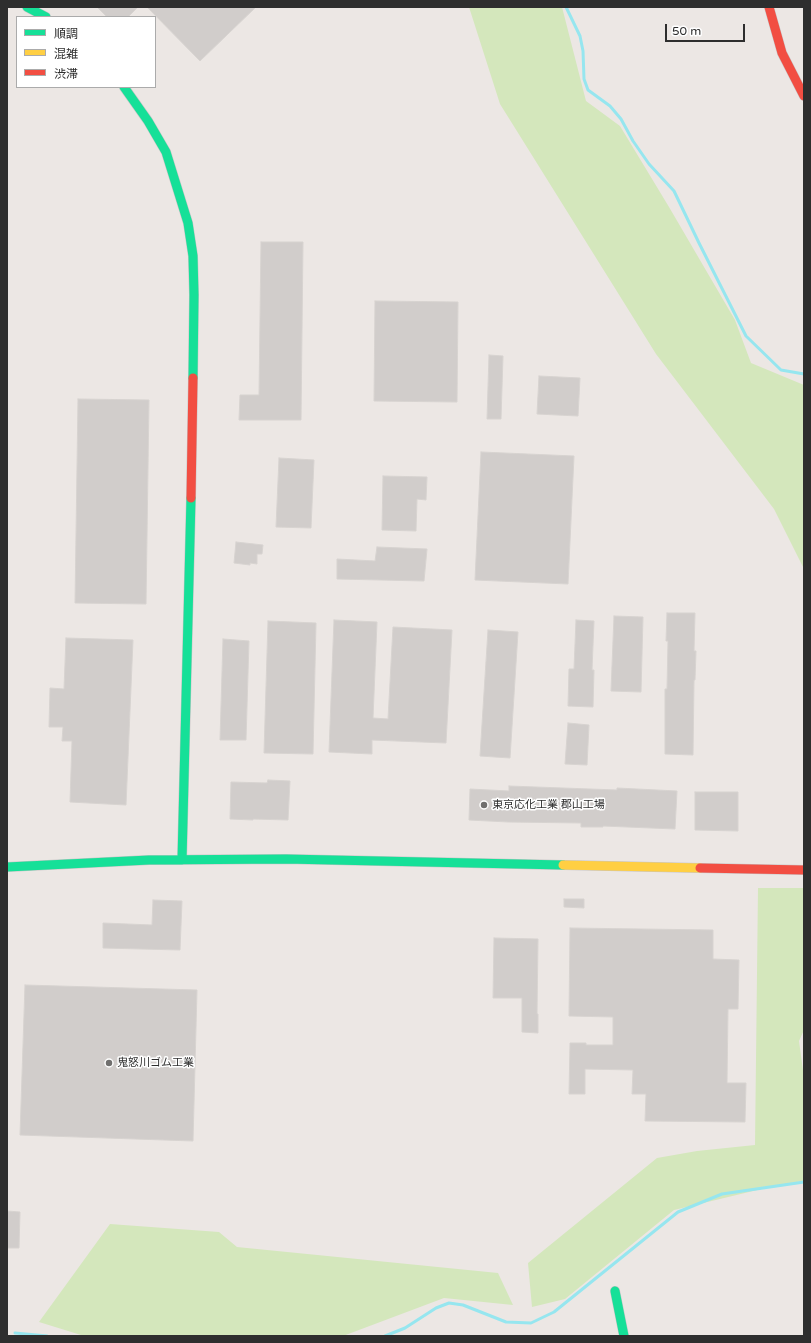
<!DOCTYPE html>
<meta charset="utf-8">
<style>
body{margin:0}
#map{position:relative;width:811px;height:1343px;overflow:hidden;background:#ece7e4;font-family:"Varela Round","Noto Sans JP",sans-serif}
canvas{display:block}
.frame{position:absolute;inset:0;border:8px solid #2e2e2e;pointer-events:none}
.legend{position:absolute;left:16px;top:16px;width:140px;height:72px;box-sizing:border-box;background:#fff;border:1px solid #ababab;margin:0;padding:5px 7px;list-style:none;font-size:12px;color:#2e2e2e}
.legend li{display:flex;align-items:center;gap:8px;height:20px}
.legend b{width:20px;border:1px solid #ababab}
.scale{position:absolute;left:665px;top:24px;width:80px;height:18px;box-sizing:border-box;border:2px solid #2e2e2e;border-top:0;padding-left:5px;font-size:12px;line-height:14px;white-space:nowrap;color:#2e2e2e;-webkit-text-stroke:3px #fff;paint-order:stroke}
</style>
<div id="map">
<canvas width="811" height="1343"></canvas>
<div class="frame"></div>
<ul class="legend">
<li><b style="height:5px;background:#16e098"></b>順調</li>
<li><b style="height:5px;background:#ffcf43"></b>混雑</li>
<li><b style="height:5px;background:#f24e42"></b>渋滞</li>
</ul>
<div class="scale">50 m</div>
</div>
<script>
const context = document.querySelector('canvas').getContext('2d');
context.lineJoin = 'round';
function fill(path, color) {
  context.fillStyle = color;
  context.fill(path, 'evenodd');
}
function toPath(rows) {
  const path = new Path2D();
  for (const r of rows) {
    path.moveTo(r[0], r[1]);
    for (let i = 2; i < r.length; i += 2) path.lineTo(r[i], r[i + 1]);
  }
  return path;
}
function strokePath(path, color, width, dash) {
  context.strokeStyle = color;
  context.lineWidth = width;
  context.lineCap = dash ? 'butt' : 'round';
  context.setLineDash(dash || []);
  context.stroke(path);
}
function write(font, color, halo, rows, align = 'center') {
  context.font = font + ' "Varela Round","Noto Sans JP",sans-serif';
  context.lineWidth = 3;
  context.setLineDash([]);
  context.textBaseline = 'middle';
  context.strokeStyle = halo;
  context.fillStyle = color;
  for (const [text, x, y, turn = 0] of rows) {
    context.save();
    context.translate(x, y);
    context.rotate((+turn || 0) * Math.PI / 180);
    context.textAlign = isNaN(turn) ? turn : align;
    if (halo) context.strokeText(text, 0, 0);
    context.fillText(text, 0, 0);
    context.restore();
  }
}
const green = toPath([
 [469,7,562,7,586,101,620,126,669,207,735,320,751,363,804,385,804,569,774,509,656,354,500,104],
 [758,888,804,888,804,1030,799,1041,804,1078,803,1181,774,1186,674,1210,565,1299,532,1307,528,1263,657,1158,697,1151,755,1145],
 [110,1224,219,1232,237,1247,498,1273,513,1305,444,1298,343,1336,90,1336,81,1335,39,1322]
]);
const stream = toPath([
 [566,7,580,36,583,51,584,79,588,90,610,106,621,119,633,141,649,164,674,191,699,243,746,336,781,370,804,374],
 [15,1333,47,1336],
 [385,1336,405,1328,436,1308,449,1303,463,1305,506,1322,531,1323,554,1312,678,1212,722,1194,804,1182]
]);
const building = toPath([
 [97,7,138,7,128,17,107,17,97,7],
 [147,7,256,7,200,61,147,7],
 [261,242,303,242,301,420,239,420,240,395,259,395,261,242],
 [375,301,458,302,457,402,374,401,375,301],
 [489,355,503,356,501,419,487,419,489,355],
 [539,376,580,378,578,416,537,414,539,376],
 [78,399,149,400,146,604,75,603,78,399],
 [481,452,574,456,568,584,475,580,481,452],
 [279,458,314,460,311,528,276,527,279,458],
 [383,476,427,477,426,500,417,499,416,531,382,530,383,476],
 [236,542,263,545,262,554,257,554,257,564,250,563,250,565,234,563,236,542],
 [377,547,427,549,424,581,337,579,337,559,375,561,377,547],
 [667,613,695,613,694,651,696,651,695,680,694,680,693,755,665,754,665,689,667,689,668,641,666,641,667,613],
 [614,616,643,617,641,692,611,691,614,616],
 [334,620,377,622,373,718,388,719,393,627,452,630,446,743,372,740,372,754,329,752,334,620],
 [576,620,594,621,592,670,594,670,593,707,568,706,569,669,574,669,576,620],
 [268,621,316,623,313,754,264,753,268,621],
 [488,630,518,632,510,758,480,756,488,630],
 [66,638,133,640,126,805,70,802,72,741,62,741,63,727,49,727,50,688,64,689,66,638],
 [223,639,249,641,246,740,220,740,223,639],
 [568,723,589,725,587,765,565,764,568,723],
 [268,780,290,781,288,820,253,819,253,820,230,819,231,782,267,783,268,780],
 [509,786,617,790,617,788,677,791,675,829,603,826,603,827,581,827,581,823,508,822,469,820,470,789,509,791,509,786],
 [695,792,738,792,738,831,695,830,695,792],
 [564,899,584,899,584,908,564,907,564,899],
 [153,900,182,901,180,950,103,948,103,923,152,925,153,900],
 [570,928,713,930,713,959,739,960,738,1009,728,1009,727,1083,746,1083,745,1122,645,1121,646,1094,632,1094,633,1070,585,1069,585,1094,569,1094,570,1043,586,1043,586,1045,613,1045,613,1017,569,1016,570,928],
 [494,938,538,939,537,1014,538,1014,538,1033,522,1032,522,998,493,998,494,938],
 [25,985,197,990,193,1141,20,1135,25,985],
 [7,1211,20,1212,19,1248,7,1248,7,1211]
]);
const fast = toPath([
 [27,7,46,17],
 [124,87,148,121,166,152,188,223,193,256,194,295,193,378],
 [182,860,191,498],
 [7,867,149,860,286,859,563,865],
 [615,1291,624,1336]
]);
const slow = toPath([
 [563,865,700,868]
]);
const jam = toPath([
 [769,7,782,53,804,96],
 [191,498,193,378],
 [700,868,804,870]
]);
const markers = [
 [484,805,4,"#706f6e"],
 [109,1063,4,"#706f6e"]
];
const poiNames = [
 ["東京応化工業 郡山工場",492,805],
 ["鬼怒川ゴム工業",117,1063]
];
fill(green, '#d4e7bc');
strokePath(stream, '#96e6ef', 3);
fill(building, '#d1cdcb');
strokePath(building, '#d7d3d0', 1);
strokePath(fast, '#c6c4c5', 10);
strokePath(slow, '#c6c4c5', 10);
strokePath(jam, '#c6c4c5', 10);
strokePath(fast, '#16e098', 9);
strokePath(slow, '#ffcf43', 9);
strokePath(jam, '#f24e42', 9);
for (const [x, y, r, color] of markers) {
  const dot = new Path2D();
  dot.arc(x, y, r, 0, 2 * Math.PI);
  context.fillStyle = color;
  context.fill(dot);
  strokePath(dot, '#fff', 1.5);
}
write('11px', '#2e2e2e', '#fff', poiNames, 'left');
</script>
